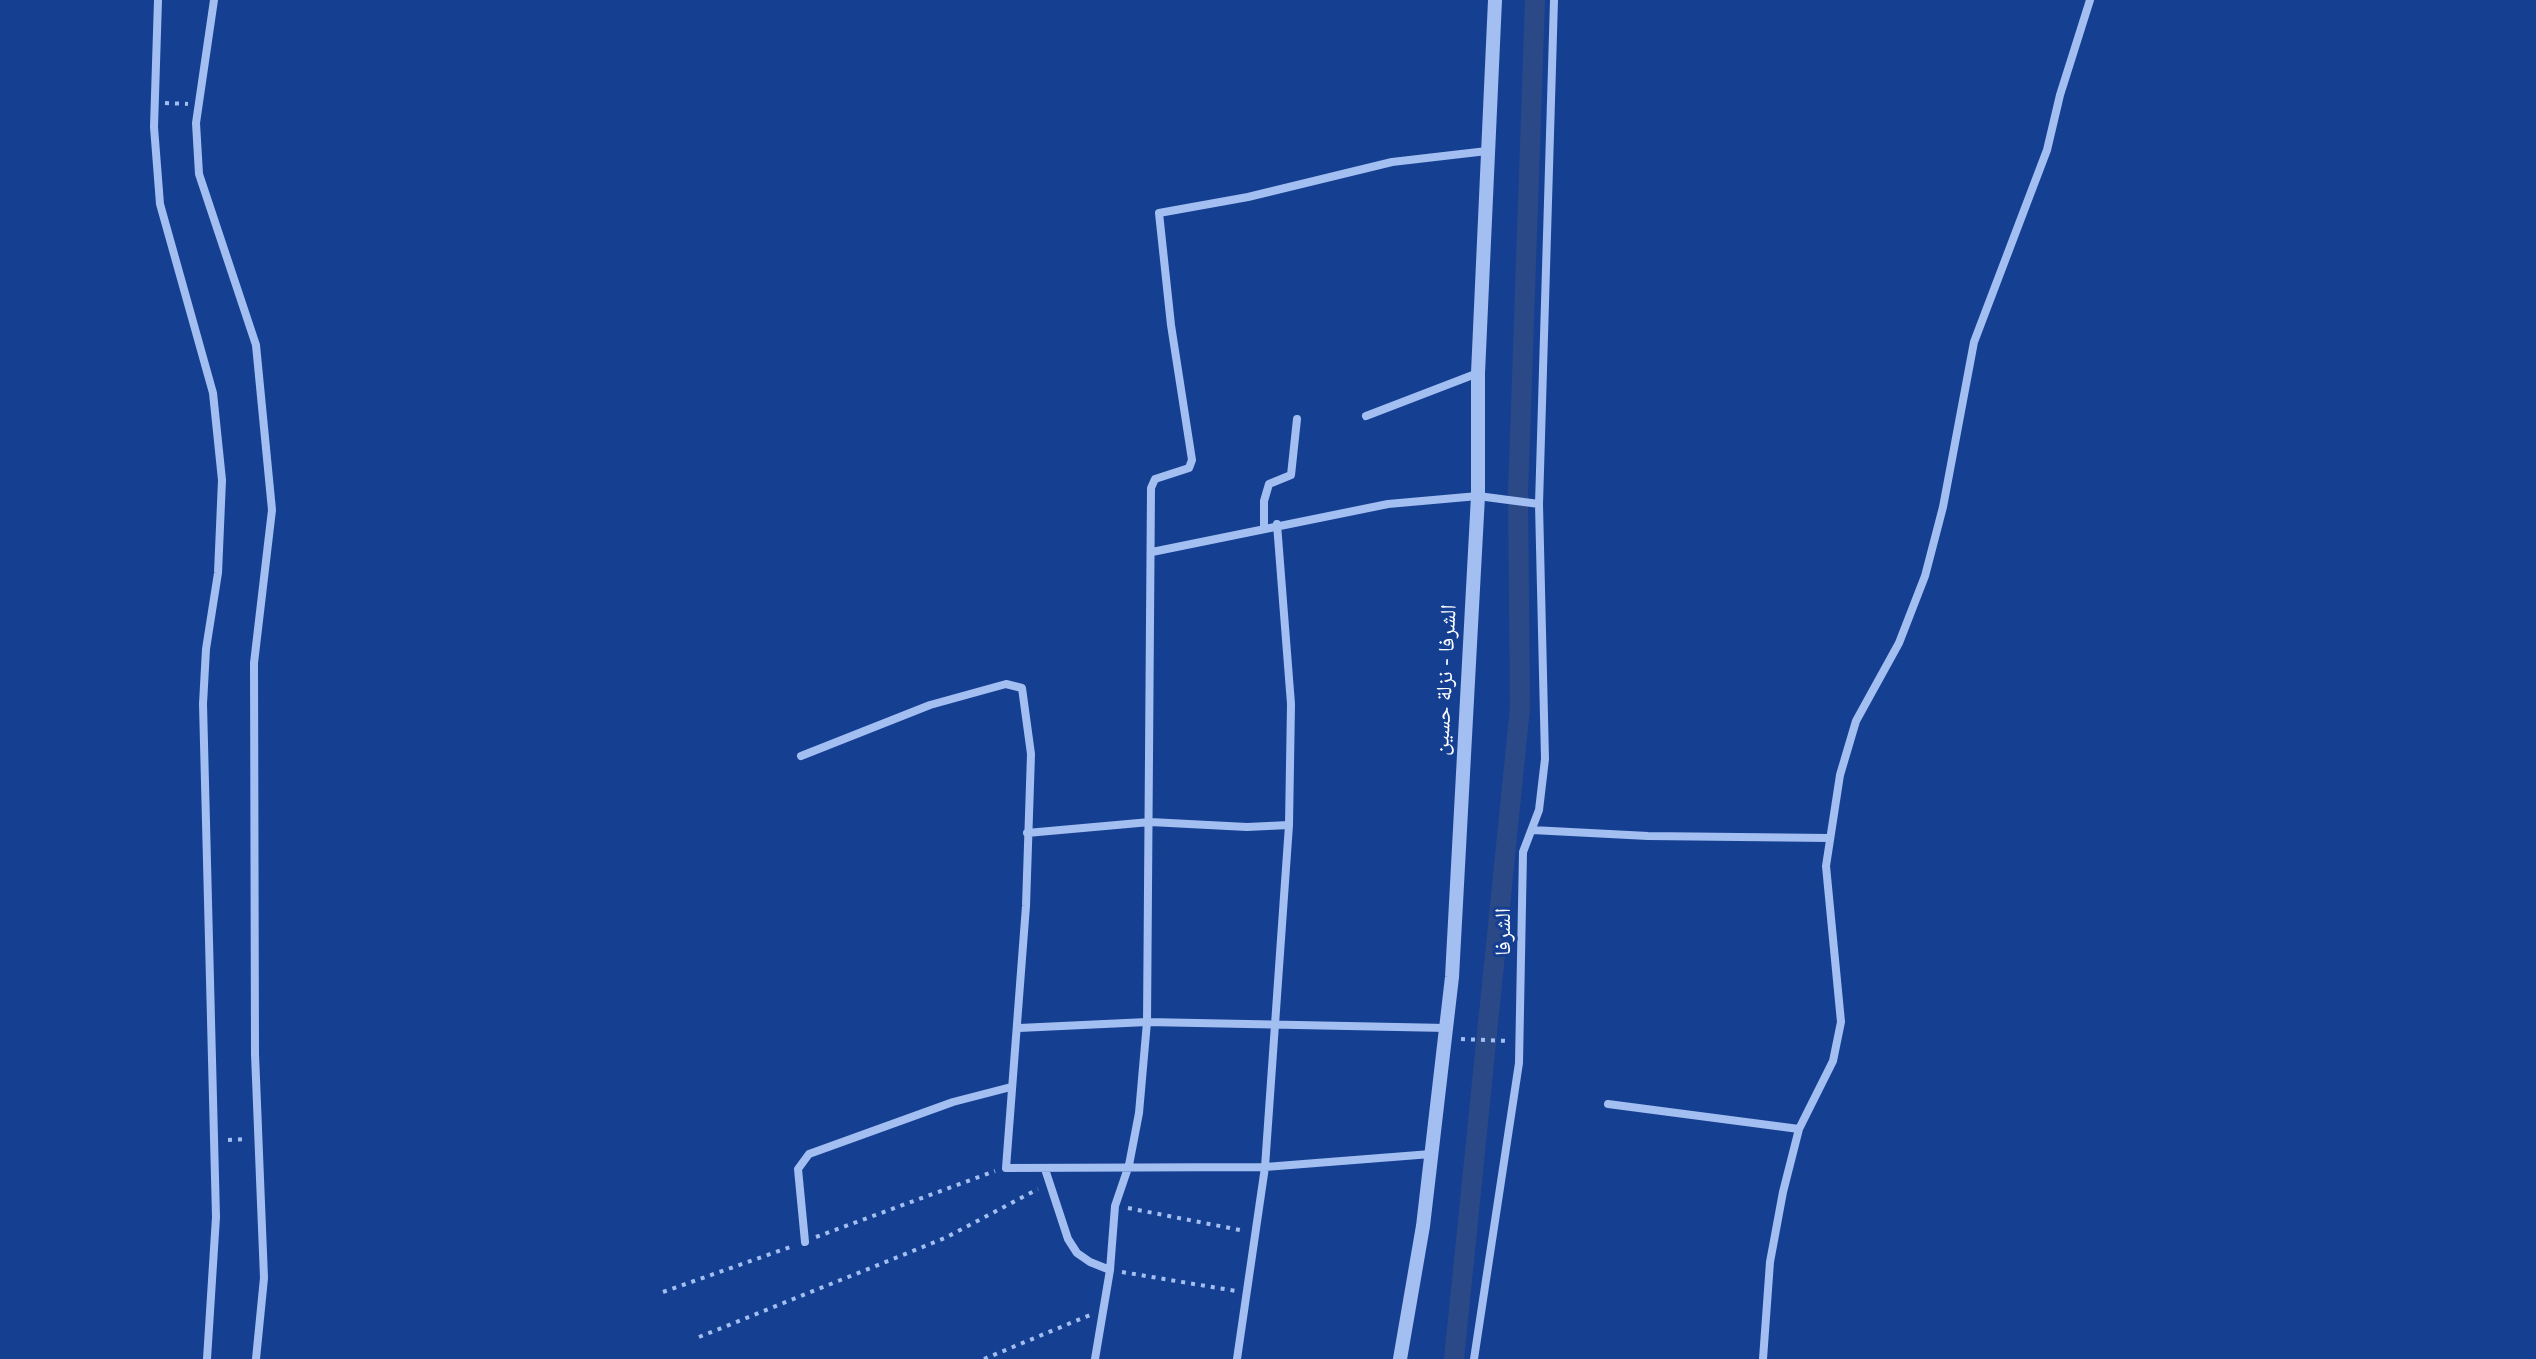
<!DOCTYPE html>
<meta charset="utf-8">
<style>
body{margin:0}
canvas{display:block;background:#153f91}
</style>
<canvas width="2536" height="1359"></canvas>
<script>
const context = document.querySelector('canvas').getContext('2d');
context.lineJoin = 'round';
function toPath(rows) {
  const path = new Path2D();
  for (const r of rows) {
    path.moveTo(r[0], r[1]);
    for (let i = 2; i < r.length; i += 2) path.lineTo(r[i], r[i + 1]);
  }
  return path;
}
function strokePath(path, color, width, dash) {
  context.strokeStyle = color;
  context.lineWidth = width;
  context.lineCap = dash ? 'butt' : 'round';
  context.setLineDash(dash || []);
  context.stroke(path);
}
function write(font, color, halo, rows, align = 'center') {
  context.font = font + ' "Public Sans","Noto Naskh Arabic",sans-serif';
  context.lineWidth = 6;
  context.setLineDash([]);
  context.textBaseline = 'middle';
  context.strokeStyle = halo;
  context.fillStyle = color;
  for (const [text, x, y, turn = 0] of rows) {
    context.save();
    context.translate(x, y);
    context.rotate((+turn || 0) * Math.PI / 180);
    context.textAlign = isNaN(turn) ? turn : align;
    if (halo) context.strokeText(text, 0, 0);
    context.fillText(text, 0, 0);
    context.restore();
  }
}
const canal = toPath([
 [1454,1359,1520,708,1518,495,1535,0]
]);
const path = toPath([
 [165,103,188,104],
 [1461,1039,1508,1041],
 [228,1140,247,1139],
 [1128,1208,1245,1231],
 [816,1237,995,1171],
 [1122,1272,1236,1291],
 [663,1292,793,1246],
 [699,1337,945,1238,1038,1189],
 [984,1359,1090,1315]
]);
const minor = toPath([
 [158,0,154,127,160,204,213,393,222,480,218,573,206,649,203,704,216,1217,207,1359],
 [214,0,196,123,199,174,256,345,272,510,254,663,255,1054,264,1278,256,1359],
 [1366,416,1478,373],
 [1264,528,1264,501,1269,484,1291,475,1297,419],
 [1152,552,1388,504,1478,496,1539,504],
 [801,756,930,705,1006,684,1022,688,1031,754,1026,906,1006,1168,1265,1167,1431,1154],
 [1532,830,1648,836,1829,838],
 [1027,833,1150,822,1247,827,1289,825],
 [1019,1028,1147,1022,1447,1028],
 [1608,1104,1799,1129],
 [1045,1169,1068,1239,1077,1253,1090,1262,1110,1270],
 [805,1242,798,1169,809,1154,953,1102,1011,1087],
 [1095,1359,1110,1270,1115,1206,1129,1165,1139,1113,1147,1022,1151,488,1155,479,1189,468,1192,460,1171,325,1159,213,1248,197,1392,162,1487,151],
 [1237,1359,1265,1167,1289,825,1291,704,1277,524],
 [1474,1359,1519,1063,1523,852,1539,810,1545,759,1539,504,1554,0],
 [1763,1359,1770,1262,1783,1192,1799,1129,1833,1061,1841,1022,1826,866,1840,775,1856,721,1899,643,1925,576,1943,507,1974,342,2047,150,2060,95,2090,0]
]);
const tertiary = toPath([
 [1400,1359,1423,1226,1452,977,1478,496,1478,373,1495,0]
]);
const streetNames = [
 ["الشرفا - نزلة حسين",1445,680,-87],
 ["الشرفا",1503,932,-90]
];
strokePath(canal, '#2b4987', 20);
strokePath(path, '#a3bef1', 4, [4, 6]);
strokePath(minor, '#a3bef1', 8);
strokePath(tertiary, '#a3bef1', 14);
write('22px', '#fff', '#153f91', streetNames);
</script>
